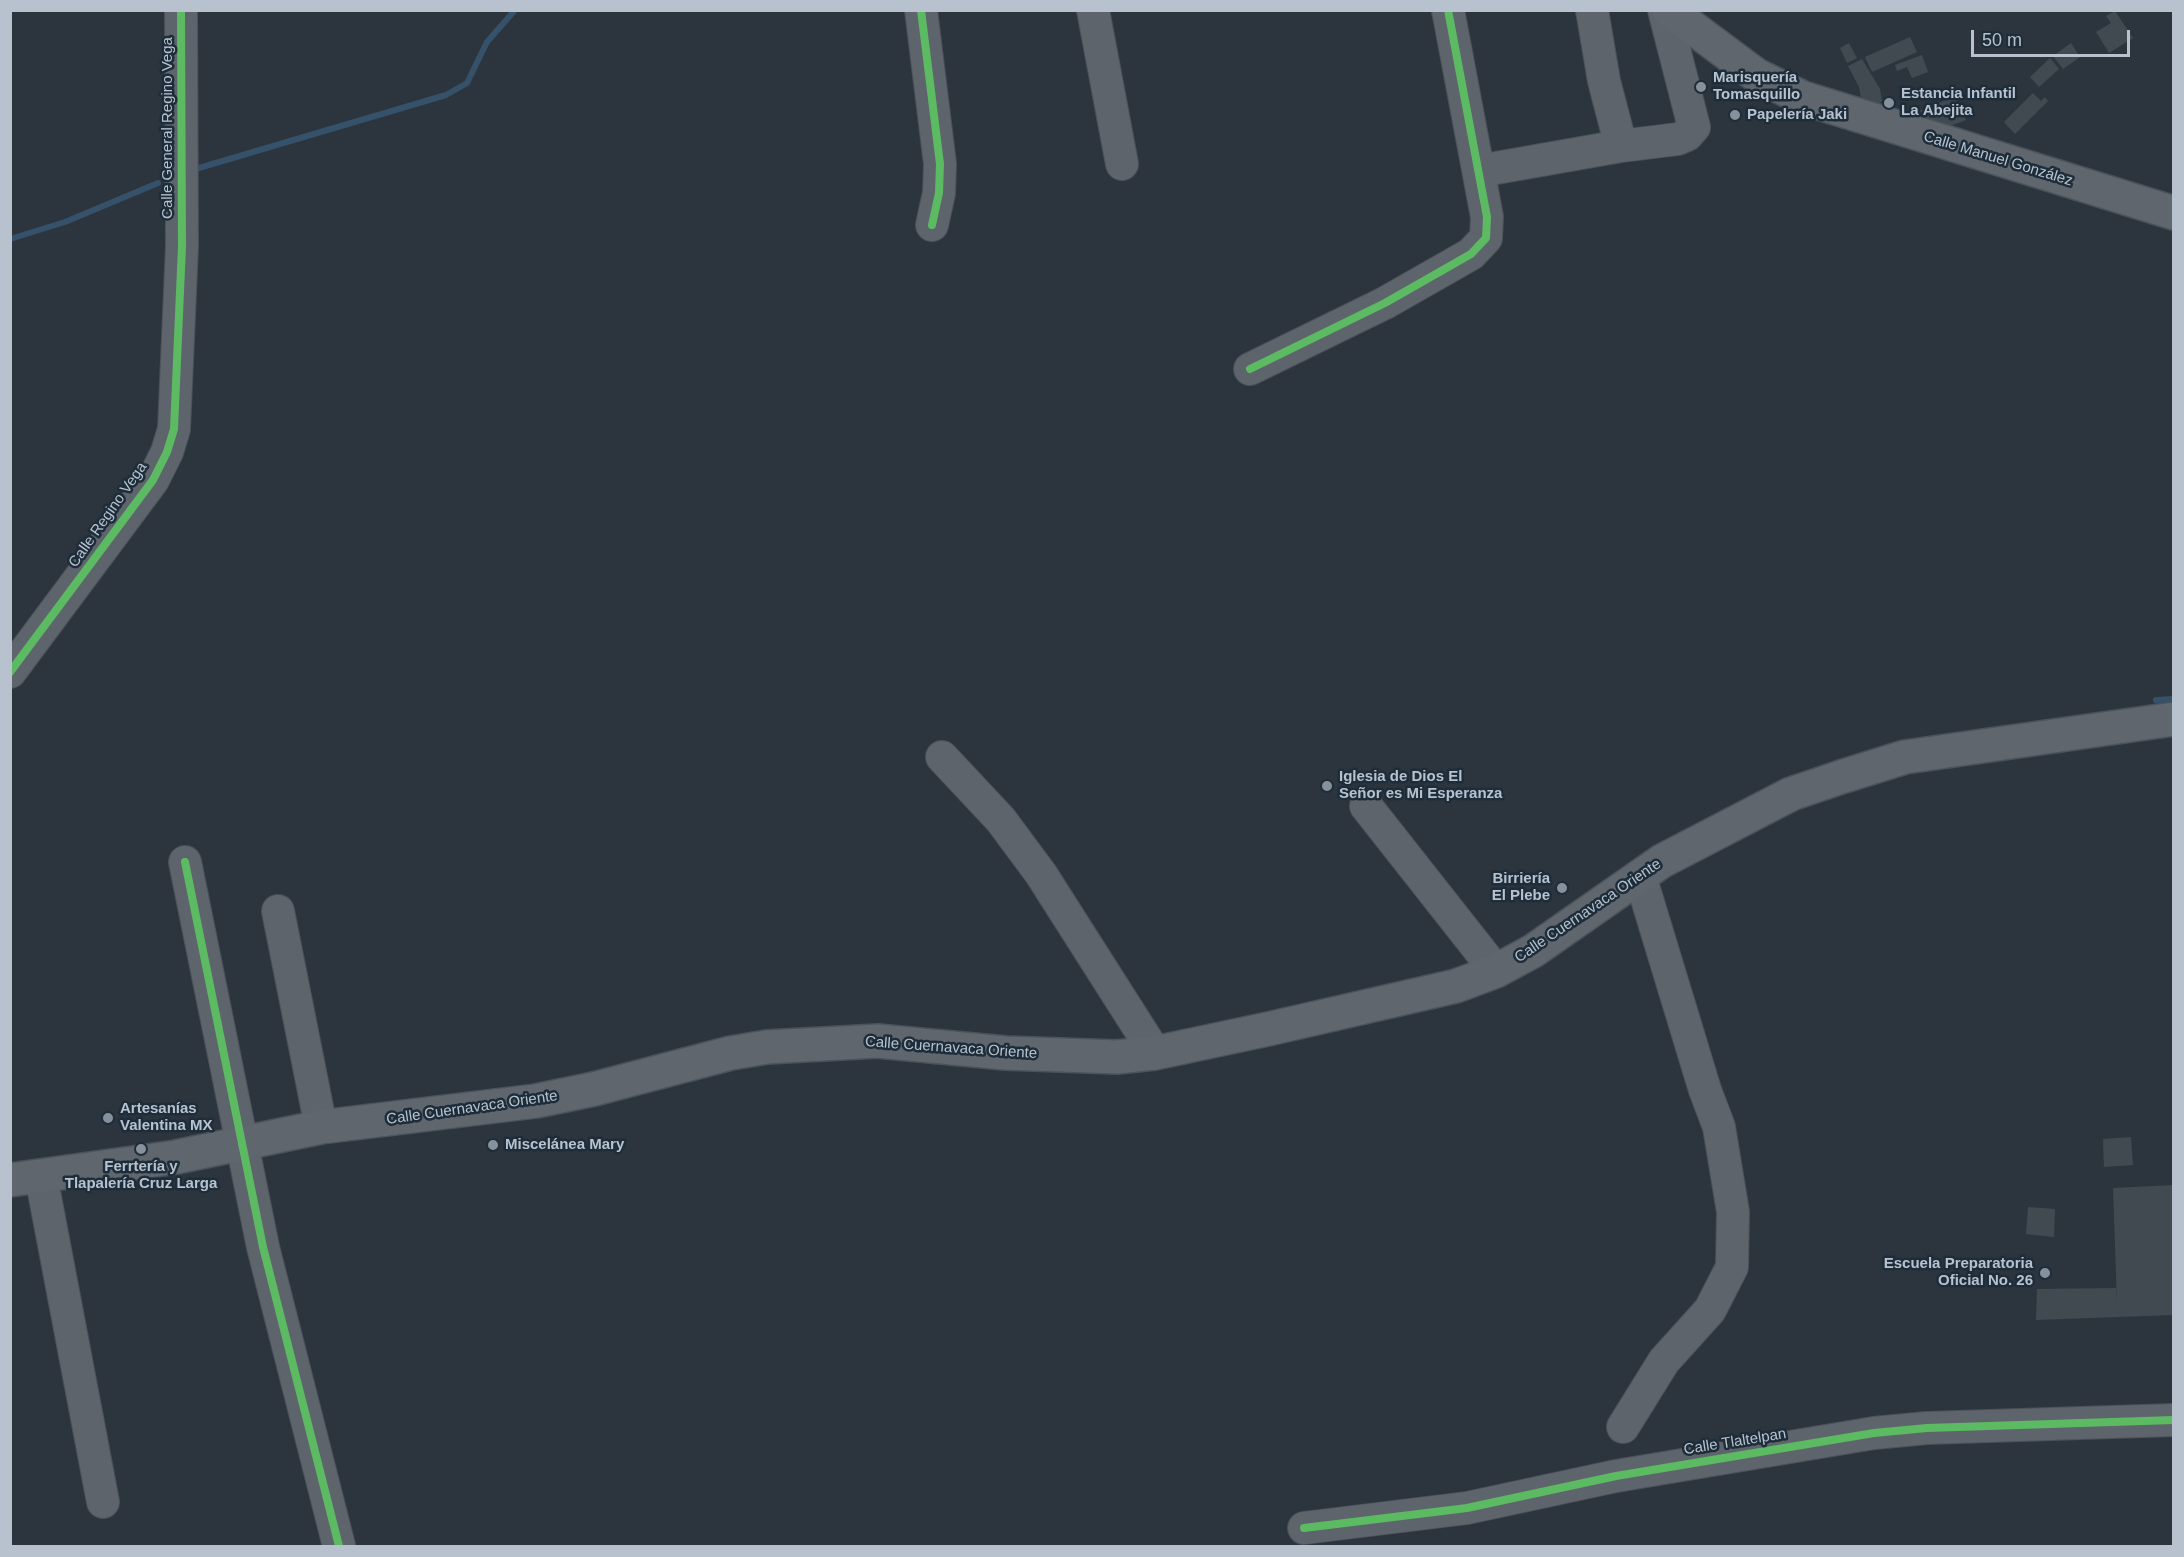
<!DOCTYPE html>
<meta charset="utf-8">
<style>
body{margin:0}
#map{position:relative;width:2184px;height:1557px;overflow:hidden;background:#2c353e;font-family:Helvetica,sans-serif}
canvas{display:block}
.frame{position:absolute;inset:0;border:12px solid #b7c2ce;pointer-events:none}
.scale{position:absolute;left:1971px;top:30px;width:159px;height:27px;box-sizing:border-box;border:3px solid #b7c2ce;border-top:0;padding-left:8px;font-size:18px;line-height:21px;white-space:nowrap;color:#b7c2ce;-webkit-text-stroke:4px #1e2d3a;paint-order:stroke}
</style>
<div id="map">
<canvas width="2184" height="1557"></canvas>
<div class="frame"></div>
<div class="scale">50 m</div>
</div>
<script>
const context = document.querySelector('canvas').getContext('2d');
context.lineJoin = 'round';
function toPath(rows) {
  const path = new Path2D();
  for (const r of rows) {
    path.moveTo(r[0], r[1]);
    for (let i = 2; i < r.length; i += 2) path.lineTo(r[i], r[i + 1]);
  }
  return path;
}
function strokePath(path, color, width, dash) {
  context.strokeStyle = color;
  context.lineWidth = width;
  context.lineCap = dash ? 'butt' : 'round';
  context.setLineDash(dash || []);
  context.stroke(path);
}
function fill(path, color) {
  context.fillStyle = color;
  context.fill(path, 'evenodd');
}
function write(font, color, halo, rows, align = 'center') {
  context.font = font + ' Helvetica,sans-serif';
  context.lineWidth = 5;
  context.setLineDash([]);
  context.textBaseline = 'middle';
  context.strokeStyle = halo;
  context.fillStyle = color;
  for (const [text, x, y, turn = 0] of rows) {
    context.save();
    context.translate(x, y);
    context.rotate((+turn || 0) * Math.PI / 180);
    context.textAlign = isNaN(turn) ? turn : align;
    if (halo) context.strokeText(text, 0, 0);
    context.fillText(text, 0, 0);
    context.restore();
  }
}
const stream = toPath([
 [192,170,446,95,467,83,487,42,515,10],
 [10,239,65,222,158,183],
 [2156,700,2174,699]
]);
const building = toPath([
 [2115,11,2133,38,2109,53,2096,32,2111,23,2106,16],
 [1910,37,1917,52,1872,72,1865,57],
 [1849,43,1857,58,1847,63,1840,48],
 [2071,43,2080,57,2063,69,2053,56],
 [1922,55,1928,72,1912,78,1907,67,1897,71,1895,65],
 [2050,58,2059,69,2039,87,2030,77],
 [1862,59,1880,89,1882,101,1870,112,1862,103,1859,87,1848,66],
 [2033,93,2041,101,2045,97,2048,101,2015,134,2004,122],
 [1954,97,1966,120,1937,131,1901,118],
 [2131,1137,2133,1165,2104,1167,2103,1139],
 [2174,1185,2174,1315,2036,1320,2037,1289,2116,1288,2117,1303,2113,1188],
 [2028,1207,2055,1209,2054,1237,2026,1234]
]);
const minor = toPath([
 [921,10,940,164,939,193,932,225],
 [1093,10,1122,164],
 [1592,10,1604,81,1621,146,1678,139,1687,135,1694,127,1664,10],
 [1479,171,1621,146],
 [1250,369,1385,303,1471,254,1486,238,1487,217,1448,10],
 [10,672,153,480,167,452,174,429,182,246,181,10],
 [942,757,1001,820,1041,874,1155,1053],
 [1366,806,1496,971],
 [185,862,263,1247,339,1546],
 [278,911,321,1127],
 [41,1176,103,1502],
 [1623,1427,1664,1361,1710,1310,1732,1267,1733,1212,1719,1127,1705,1090,1640,876],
 [1304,1528,1467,1508,1616,1476,1874,1433,1927,1428,2174,1420]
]);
const major = toPath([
 [1669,10,1756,75,1803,98,2174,213],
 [10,1180,176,1157,321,1127,536,1101,594,1089,731,1053,767,1047,878,1041,1005,1053,1117,1057,1155,1053,1268,1029,1456,986,1496,971,1533,951,1662,861,1791,794,1841,777,1905,757,2174,719]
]);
const cycleway = toPath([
 [921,10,940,164,939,193,932,225],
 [1250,369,1385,303,1471,254,1486,238,1487,217,1448,10],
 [10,672,153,480,167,452,174,429,182,246,181,10],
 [185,862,263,1247,339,1546],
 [1304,1528,1467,1508,1616,1476,1874,1433,1927,1428,2174,1420]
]);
const markers = [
 [1701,87,6,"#86919c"],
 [1889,103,6,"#86919c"],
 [1735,115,6,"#86919c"],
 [1327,786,6,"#86919c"],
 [1562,888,6,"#86919c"],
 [108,1118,6,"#86919c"],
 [493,1145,6,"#86919c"],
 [141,1149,6,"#86919c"],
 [2045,1273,6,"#86919c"]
];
const poiNames = [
 ["Marisquería",1713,78],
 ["Tomasquillo",1713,95],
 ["Estancia Infantil",1901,94],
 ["La Abejita",1901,111],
 ["Papelería Jaki",1747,115],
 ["Iglesia de Dios El",1339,777],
 ["Señor es Mi Esperanza",1339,794],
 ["Birriería",1550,879,"right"],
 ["El Plebe",1550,896,"right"],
 ["Artesanías",120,1109],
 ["Valentina MX",120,1126],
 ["Miscelánea Mary",505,1145],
 ["Ferrtería y",141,1167,"center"],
 ["Tlapalería Cruz Larga",141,1184,"center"],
 ["Escuela Preparatoria",2033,1264,"right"],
 ["Oficial No. 26",2033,1281,"right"]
];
const streetNames = [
 ["Calle General Regino Vega",168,128,-90],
 ["Calle Manuel González",1998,159,17],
 ["Calle Regino Vega",108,515,-55],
 ["Calle Cuernavaca Oriente",1588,911,-34],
 ["Calle Cuernavaca Oriente",951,1048,4],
 ["Calle Cuernavaca Oriente",472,1108,-8],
 ["Calle Tlaltelpan",1735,1442,-9]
];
strokePath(stream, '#36516a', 6);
fill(building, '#424a51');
strokePath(minor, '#4b5158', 34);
strokePath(major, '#4a525a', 36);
strokePath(minor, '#5e646b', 32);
strokePath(major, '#60666d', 33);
strokePath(cycleway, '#5cba63', 8);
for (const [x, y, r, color] of markers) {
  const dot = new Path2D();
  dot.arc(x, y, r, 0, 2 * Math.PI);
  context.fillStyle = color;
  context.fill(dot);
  strokePath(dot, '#1e2d3a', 2);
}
write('bold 15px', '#b7c2ce', '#1e2d3a', poiNames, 'left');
write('15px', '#b7c2ce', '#1e2d3a', streetNames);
</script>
